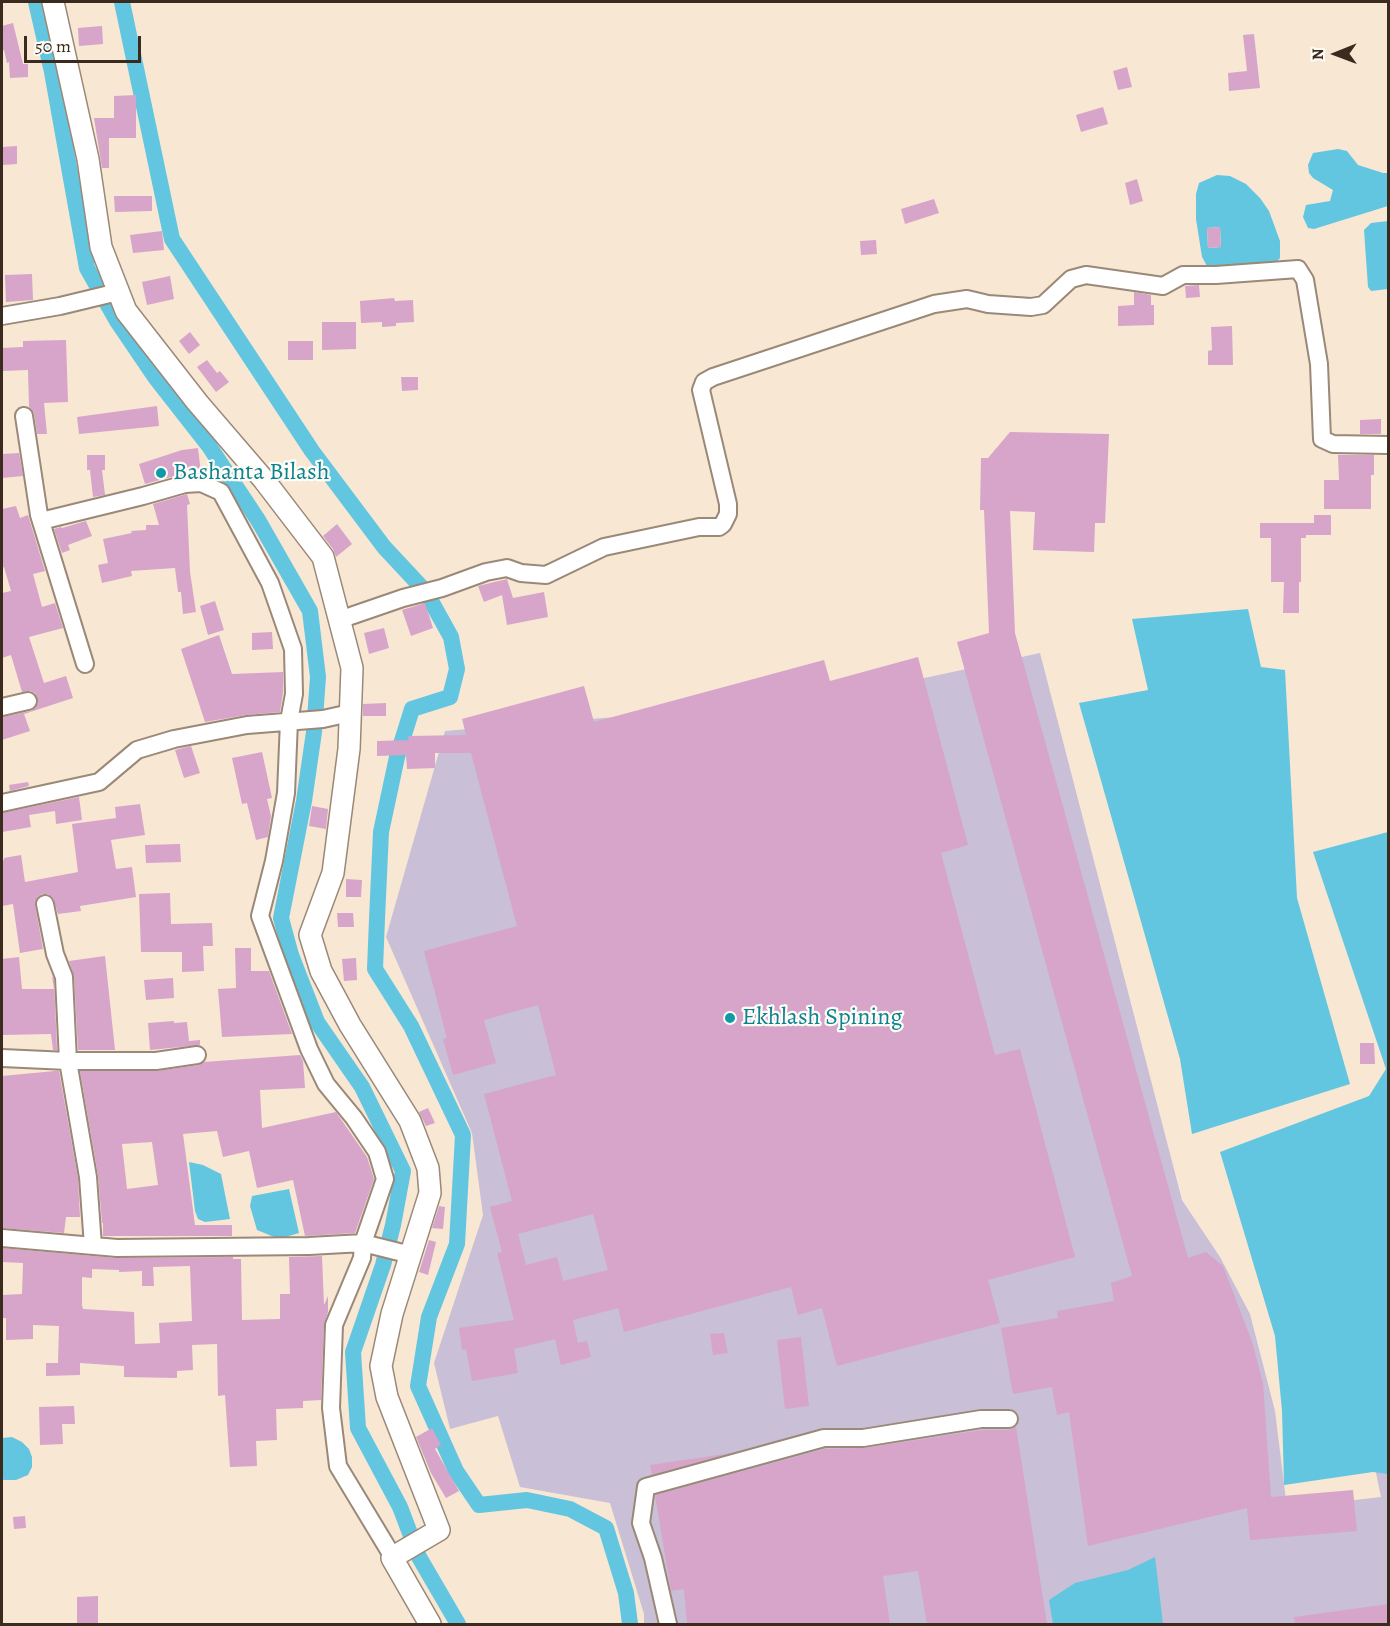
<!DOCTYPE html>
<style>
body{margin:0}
#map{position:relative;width:1390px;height:1626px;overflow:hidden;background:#f8e7d3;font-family:Alegreya,serif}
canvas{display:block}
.frame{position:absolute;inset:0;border:3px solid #3b2a1e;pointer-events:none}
.north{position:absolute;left:1306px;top:24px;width:60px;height:60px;-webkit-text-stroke:4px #fdfcf7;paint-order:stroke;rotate:269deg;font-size:16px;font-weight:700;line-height:24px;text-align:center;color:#3b2a1e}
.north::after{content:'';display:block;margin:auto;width:21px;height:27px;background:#3b2a1e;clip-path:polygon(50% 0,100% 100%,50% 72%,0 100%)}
.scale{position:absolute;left:24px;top:36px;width:117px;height:27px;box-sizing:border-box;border:3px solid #3b2a1e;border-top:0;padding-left:8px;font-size:18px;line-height:21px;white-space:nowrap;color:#3b2a1e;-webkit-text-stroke:4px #fdfcf7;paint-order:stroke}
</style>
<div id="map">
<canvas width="1390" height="1626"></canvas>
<div class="frame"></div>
<div class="north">N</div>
<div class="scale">50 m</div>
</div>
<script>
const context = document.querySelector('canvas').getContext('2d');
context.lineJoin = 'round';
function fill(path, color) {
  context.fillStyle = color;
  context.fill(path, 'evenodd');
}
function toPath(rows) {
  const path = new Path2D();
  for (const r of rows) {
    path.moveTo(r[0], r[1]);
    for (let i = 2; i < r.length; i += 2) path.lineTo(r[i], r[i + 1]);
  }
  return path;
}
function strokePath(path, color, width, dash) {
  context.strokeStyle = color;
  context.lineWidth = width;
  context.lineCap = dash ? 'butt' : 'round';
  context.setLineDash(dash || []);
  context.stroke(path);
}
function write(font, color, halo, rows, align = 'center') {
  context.font = font + ' Alegreya,serif';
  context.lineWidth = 4.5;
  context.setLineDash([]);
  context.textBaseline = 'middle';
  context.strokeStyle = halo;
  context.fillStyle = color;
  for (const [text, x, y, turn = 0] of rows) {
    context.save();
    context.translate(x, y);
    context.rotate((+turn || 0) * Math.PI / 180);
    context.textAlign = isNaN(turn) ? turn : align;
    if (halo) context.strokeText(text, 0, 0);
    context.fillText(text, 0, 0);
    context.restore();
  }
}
const industrial = toPath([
 [1040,653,1182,1200,1220,1257,1250,1314,1275,1411,1287,1508,1381,1497,1348,1339,1388,1340,1388,1624,644,1624,644,1614,610,1503,520,1487,498,1416,450,1429,434,1363,483,1215,472,1133,386,937,445,731,823,700]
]);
const water = toPath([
 [1338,149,1347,151,1358,165,1383,173,1388,173,1388,206,1314,229,1308,228,1303,217,1306,205,1330,201,1333,190,1313,178,1309,173,1308,165,1313,153],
 [1217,175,1230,176,1246,184,1260,198,1269,211,1280,241,1280,258,1275,264,1213,274,1207,266,1202,257,1196,219,1196,194,1199,183],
 [1220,227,1221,247,1208,248,1207,228],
 [1388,221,1388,289,1371,291,1368,287,1364,230,1371,223],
 [1248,609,1261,667,1285,670,1297,898,1350,1084,1192,1134,1180,1059,1079,703,1148,690,1132,619],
 [1388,832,1388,1474,1373,1472,1284,1485,1282,1411,1275,1336,1220,1152,1369,1096,1386,1069,1313,852],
 [189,1162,203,1165,221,1174,230,1219,205,1222,198,1219,195,1211],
 [289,1189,299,1233,279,1239,257,1230,250,1206,252,1196],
 [12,1437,22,1442,29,1449,32,1457,32,1467,28,1475,16,1480,4,1480,2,1479,2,1438],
 [1155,1557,1163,1624,1053,1624,1049,1600,1075,1583,1128,1570]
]);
const canal = toPath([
 [36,2,52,72,87,268,117,321,155,377,209,446,258,520,310,611,318,677,314,732,304,801,281,918,291,955,317,1022,362,1087,403,1171,393,1225,383,1265,353,1352,358,1428,400,1507,419,1557,458,1624],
 [122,2,172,239,312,451,384,547,426,592,451,637,457,669,450,697,412,709,397,757,381,832,377,919,375,969,411,1026,463,1135,457,1244,429,1317,418,1386,456,1471,479,1505,527,1500,570,1509,606,1528,626,1593,630,1624]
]);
const building = toPath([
 [13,23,23,64,28,64,28,77,10,78,9,62,7,63,4,50,2,51,2,26],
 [102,26,103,44,79,46,78,28],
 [1254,34,1260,88,1229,91,1228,73,1247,71,1243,35],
 [1127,67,1132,87,1118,90,1113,71],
 [136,95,136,138,109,138,109,168,102,168,94,118,114,118,114,96],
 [1103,107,1108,124,1081,132,1076,115],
 [17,146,17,164,2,165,2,147],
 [1137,179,1143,201,1130,205,1125,183],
 [114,196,152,196,152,211,115,212],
 [934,199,939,213,905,224,901,209],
 [1220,227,1221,247,1208,248,1207,228],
 [162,231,164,250,133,253,130,235],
 [876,240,877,254,861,255,860,241],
 [32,274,33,300,6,302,5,275],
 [170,276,174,299,147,305,142,282],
 [1199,285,1200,297,1186,298,1185,286],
 [1134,292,1151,295,1151,305,1154,305,1154,325,1118,326,1118,306,1134,305],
 [394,298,395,301,413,300,414,322,396,323,396,326,382,327,382,322,361,323,360,301],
 [322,322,356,322,356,349,322,350],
 [1232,326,1233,365,1208,365,1208,351,1212,350,1211,327],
 [190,332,200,345,189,354,179,341],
 [66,340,68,402,44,403,47,434,37,434,34,414,29,407,28,370,2,371,2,348,23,347,23,341],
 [288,341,313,341,313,360,288,360],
 [207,360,217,373,220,371,229,382,216,392,197,367],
 [401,377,418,377,418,390,402,391],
 [157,406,159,426,79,434,77,417],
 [1381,419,1381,434,1360,434,1360,420],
 [1010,432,1109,434,1105,523,1095,523,1094,552,1033,550,1035,512,1010,511,1015,633,1188,1258,1206,1252,1223,1266,1252,1342,1263,1383,1271,1497,1353,1490,1357,1531,1250,1540,1247,1508,1088,1546,1069,1412,1057,1415,1052,1387,1013,1394,1001,1328,1058,1318,1057,1311,1114,1301,1111,1283,1132,1276,957,642,989,633,984,510,980,510,981,458,988,458],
 [198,448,201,473,182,474,145,484,139,464,182,450],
 [19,453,23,476,2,478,2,454],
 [87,455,105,455,105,470,102,470,105,495,93,497,90,470,87,470],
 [1338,455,1374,455,1374,475,1371,475,1371,509,1324,509,1324,480,1339,480],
 [187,494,190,504,187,505,190,572,196,612,183,614,181,592,178,592,175,568,131,571,132,576,102,583,98,565,108,563,103,539,132,533,131,531,146,530,146,525,159,525,153,504],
 [16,506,20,518,28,515,45,571,33,574,42,607,55,603,63,628,29,637,44,683,66,676,73,698,24,714,30,731,2,740,2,717,31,711,38,703,35,693,30,691,22,692,11,655,2,658,2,593,11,591,4,567,2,568,2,509],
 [1314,515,1331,515,1331,535,1306,535,1306,538,1301,538,1301,582,1299,582,1299,613,1283,613,1284,582,1271,582,1271,538,1260,538,1260,523,1314,523],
 [86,521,92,536,68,545,70,550,62,553,54,529,61,527,62,528],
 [337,524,352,544,336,557,333,549,323,536],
 [507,579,513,598,544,592,548,617,507,625,502,595,484,602,478,586],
 [215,601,224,630,208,635,200,606],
 [425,603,433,628,411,636,402,610],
 [384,628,389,648,369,654,364,633],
 [272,632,273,649,252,650,252,633],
 [219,635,232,674,283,672,283,693,280,712,246,715,205,722,181,649],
 [918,657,968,845,941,853,995,1055,1020,1049,1075,1257,988,1280,1000,1323,837,1366,822,1308,798,1315,791,1287,624,1332,618,1308,573,1320,578,1343,587,1341,591,1357,561,1365,555,1339,514,1349,518,1373,472,1381,466,1349,462,1350,459,1328,514,1320,497,1253,502,1252,490,1207,512,1201,484,1094,556,1075,538,1005,484,1020,496,1063,453,1075,443,1039,447,1038,424,951,517,926,471,753,435,753,435,768,407,769,406,755,377,756,377,741,409,740,408,736,466,735,462,719,584,686,594,722,824,660,830,681],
 [593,1214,608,1270,563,1281,557,1257,526,1265,518,1234],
 [386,703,386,716,363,716,363,704],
 [191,746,200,773,184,778,175,750],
 [262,752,272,798,267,799,271,816,268,837,256,840,247,803,242,804,232,758],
 [28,782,29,786,10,791,9,785],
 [79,797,82,820,56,824,55,811,29,815,31,827,2,832,2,813],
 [140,804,145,835,111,840,116,869,132,867,136,897,80,906,81,911,58,914,53,898,48,894,42,894,38,897,35,905,43,949,20,953,13,904,2,906,2,861,4,860,4,858,21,855,25,882,78,872,72,824,116,818,115,807],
 [312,806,328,809,326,829,309,826],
 [180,844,181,862,146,863,145,845],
 [346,879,362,880,361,897,346,897],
 [170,893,171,924,212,923,213,946,203,946,204,971,182,972,182,952,141,952,139,894],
 [337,913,353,913,354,927,338,927],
 [235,948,251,948,251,971,269,971,292,1034,222,1037,218,989,236,988],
 [105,956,115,1050,78,1050,74,976,69,961],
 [19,957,22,989,54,989,52,976,54,979,57,1050,53,1050,51,1034,2,1035,2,959],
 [356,958,357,980,344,981,342,959],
 [173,978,174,998,146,1000,144,980],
 [174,1021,174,1023,187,1022,189,1041,200,1040,200,1045,150,1050,148,1023],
 [1360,1043,1374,1043,1375,1064,1360,1064],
 [300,1055,303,1061,305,1088,260,1090,262,1128,336,1112,367,1157,374,1179,355,1233,305,1236,293,1180,257,1188,249,1151,223,1157,217,1131,183,1134,195,1225,232,1225,232,1236,103,1236,103,1223,102,1223,98,1175,80,1071,156,1071,199,1065,204,1062],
 [152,1142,158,1185,127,1189,122,1144],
 [55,1071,59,1071,78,1178,80,1217,66,1217,64,1233,2,1228,2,1076],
 [428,1108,435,1123,426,1126,419,1112],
 [439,1206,445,1207,443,1229,432,1228],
 [429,1240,436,1242,428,1275,419,1272],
 [2,1248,116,1258,233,1257,233,1259,241,1259,242,1320,280,1319,280,1294,290,1294,289,1257,322,1256,324,1305,328,1296,328,1312,324,1325,321,1400,303,1401,303,1408,276,1409,277,1440,256,1441,257,1466,230,1467,225,1395,218,1396,217,1344,192,1345,193,1370,177,1371,177,1378,124,1377,124,1366,80,1363,80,1375,46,1376,46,1363,58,1363,59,1326,33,1325,33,1339,6,1340,6,1318,2,1318,2,1295,22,1294,23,1263,2,1262],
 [190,1266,192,1321,159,1323,160,1343,135,1344,134,1312,83,1309,82,1305,82,1277,92,1278,92,1269,119,1270,119,1272,142,1271,142,1286,154,1286,153,1267],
 [724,1333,728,1353,713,1355,710,1334],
 [801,1337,809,1406,785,1409,777,1340],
 [74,1406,75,1424,62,1424,63,1444,40,1445,39,1407],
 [1016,1427,1047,1624,927,1624,918,1571,883,1576,890,1624,687,1624,684,1589,671,1591,655,1495,825,1449,865,1448,982,1430,1009,1430],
 [432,1428,441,1445,435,1449,459,1491,446,1498,431,1473,416,1437],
 [732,1453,652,1475,650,1465],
 [25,1516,26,1528,14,1529,13,1517],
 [98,1596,98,1624,77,1624,77,1597],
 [1389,1604,1389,1624,1295,1624,1294,1617]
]);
const minor = toPath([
 [2,316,60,306,118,292],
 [24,416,39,515,85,664],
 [41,521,143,496,185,484,201,483,221,492,270,583,293,649,294,694,289,721,286,793,274,861,260,916,309,1049,326,1084,354,1118,377,1152,385,1179,363,1243,362,1258,334,1325,331,1408,338,1466,393,1557],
 [339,620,403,598,442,588,486,572,507,568,521,573,546,575,604,547,699,527,719,527,723,524,728,514,728,504,701,390,704,382,713,377,934,304,967,299,988,304,1031,307,1043,305,1071,279,1086,275,1163,286,1183,275,1216,275,1298,269,1305,280,1319,364,1322,439,1333,444,1388,445],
 [2,707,28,701],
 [2,803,99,782,137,750,174,739,247,725,323,719,350,713],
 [45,904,55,954,64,977,68,1061,88,1177,93,1246],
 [2,1058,68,1061,156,1061,197,1055],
 [2,1238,117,1248,309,1246,363,1243,411,1255],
 [668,1624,653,1558,641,1523,646,1487,824,1438,863,1438,981,1419,1009,1419]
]);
const tertiary = toPath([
 [53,2,88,159,101,247,126,311,197,402,264,480,323,557,352,668,349,749,333,873,310,935,321,971,350,1025,410,1121,428,1168,430,1193,392,1314,381,1366,387,1397,439,1530,393,1557],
 [392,1558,430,1624]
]);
const markers = [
 [161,473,6,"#0f9aa8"],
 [730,1018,6,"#0f9aa8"]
];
const cultureNames = [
 ["Bashanta Bilash",173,473],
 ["Ekhlash Spining",742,1018]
];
fill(industrial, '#c9bfd7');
fill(water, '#62c6e0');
strokePath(canal, '#62c6e0', 16);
fill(building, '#d7a4ca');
strokePath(minor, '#9a8878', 20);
strokePath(tertiary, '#9a8878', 24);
strokePath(minor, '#fff', 16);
strokePath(tertiary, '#fff', 21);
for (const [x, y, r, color] of markers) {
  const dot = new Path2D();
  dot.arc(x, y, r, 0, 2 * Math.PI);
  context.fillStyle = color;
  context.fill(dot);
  strokePath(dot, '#fdfcf7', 2);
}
write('24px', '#0d838f', '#fdfcf7', cultureNames, 'left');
</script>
